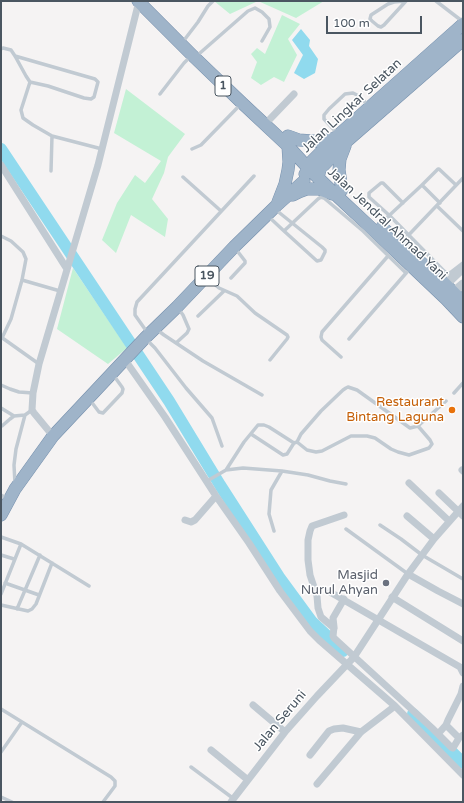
<!DOCTYPE html>
<style>
body{margin:0}
#map{position:relative;width:464px;height:803px;overflow:hidden;background:#f5f3f3;font-family:"Varela Round",sans-serif}
canvas{display:block}
.frame{position:absolute;inset:0;border:2px solid #4a5661;pointer-events:none}
.scale{position:absolute;left:326px;top:16px;width:96px;height:18px;box-sizing:border-box;border:2px solid #4a5661;border-top:0;padding-left:5px;font-size:12px;line-height:14px;white-space:nowrap;color:#4a5661;-webkit-text-stroke:3px #fff;paint-order:stroke}
</style>
<div id="map">
<canvas width="464" height="803"></canvas>
<div class="frame"></div>
<div class="scale">100 m</div>
</div>
<script>
const context = document.querySelector('canvas').getContext('2d');
context.lineJoin = 'round';
function fill(path, color) {
  context.fillStyle = color;
  context.fill(path, 'evenodd');
}
function toPath(rows) {
  const path = new Path2D();
  for (const r of rows) {
    path.moveTo(r[0], r[1]);
    for (let i = 2; i < r.length; i += 2) path.lineTo(r[i], r[i + 1]);
  }
  return path;
}
function strokePath(path, color, width, dash) {
  context.strokeStyle = color;
  context.lineWidth = width;
  context.lineCap = dash ? 'butt' : 'round';
  context.setLineDash(dash || []);
  context.stroke(path);
}
function write(font, color, halo, rows, align = 'center') {
  context.font = font + ' "Varela Round",sans-serif';
  context.lineWidth = 3;
  context.setLineDash([]);
  context.textBaseline = 'middle';
  context.strokeStyle = halo;
  context.fillStyle = color;
  for (const [text, x, y, turn = 0] of rows) {
    context.save();
    context.translate(x, y);
    context.rotate((+turn || 0) * Math.PI / 180);
    context.textAlign = isNaN(turn) ? turn : align;
    if (halo) context.strokeText(text, 0, 0);
    context.fillText(text, 0, 0);
    context.restore();
  }
}
const green = toPath([
 [214,1,324,1,296,18,258,1,230,14],
 [282,15,300,24,288,39,297,55,284,82,274,77,261,85,251,78,257,62,251,54,257,48,265,54],
 [126,89,185,134,168,157,164,173,152,199,168,219,165,237,131,215,116,253,102,240,117,203,135,175,145,183,161,161,114,133],
 [73,268,127,348,108,364,57,329]
]);
const water = toPath([
 [301,29,310,40,309,46,318,59,315,73,304,79,294,73,303,55,292,40]
]);
const river = toPath([
 [1,149,169,401,220,485,279,577,312,622,343,651],
 [413,714,463,763]
]);
const service = toPath([
 [405,1,394,2,388,4,371,15,370,19,372,21,378,26,381,27,384,25,406,1],
 [436,1,462,21],
 [185,39,198,22,208,6,213,1],
 [1,49,3,48,11,50,15,56,26,76,30,82,21,110,23,118,33,125,52,136,51,171],
 [200,53,248,11,255,8,262,12,269,19,270,27,262,41],
 [15,56,95,79,98,82,94,97,91,99,84,98,48,86,30,82],
 [160,94,184,63,191,56],
 [338,134,324,119,324,115,329,109,345,94,353,93,359,96,368,105],
 [52,136,102,149],
 [192,149,201,145,241,104],
 [183,177,221,211],
 [422,185,440,203],
 [403,203,383,183,381,183,369,193,369,197,390,216,444,271,447,273,450,273,463,263],
 [437,206,463,231],
 [276,210,322,247,325,250,325,252,321,260,317,261,284,231],
 [269,217,284,231,318,199,321,197,324,198,363,231,406,273],
 [380,224,422,185,438,169,439,169,456,185],
 [1,236,11,241,23,252,26,259,22,280,11,319,2,338],
 [402,242,463,178],
 [207,278,219,288,237,296,255,313,287,335,288,337,287,339,270,360],
 [231,278,245,263,245,261,235,248],
 [22,280,60,291],
 [198,316,224,291],
 [156,329,164,335,203,361,262,395],
 [147,332,135,315,135,309,137,302,254,176],
 [1,337,39,364],
 [146,339,155,348,186,388,212,418,222,446],
 [349,339,407,272],
 [176,343,187,333,189,329,183,315,178,308],
 [341,357,322,340,321,337,322,332,388,256],
 [1,385,10,389,19,392,33,393],
 [454,393,463,383],
 [90,400,99,412,103,413,122,393,123,389,122,387,114,376],
 [1,408,14,416],
 [1,426,2,426,10,419,14,416,25,415],
 [251,434,283,455,287,454,294,443],
 [297,442,307,450,316,452,322,451,351,436,367,436,375,438,391,449,398,452,409,455,429,448,432,444,430,440,418,426],
 [226,470,244,442,258,425,264,425,269,427,294,443,297,442,301,434,321,411,343,390,346,388,348,387,357,390,410,428,418,426,446,401],
 [207,481,226,470,243,468,282,471,308,475,330,481,346,484],
 [15,484,14,465,16,449,25,415,32,410],
 [1,495,8,499],
 [380,525,401,539,422,555,463,579],
 [346,529,408,574],
 [274,531,269,514,271,490,282,471],
 [1,537,21,544,1,594],
 [21,544,89,586],
 [1,555,14,559],
 [5,583,39,595],
 [1,605,28,611,32,609,36,604,52,563],
 [17,609,40,555],
 [1,709,111,777,115,781,115,786,103,802],
 [1,752,22,722],
 [191,767,234,799],
 [1,797,12,802]
]);
const minor = toPath([
 [270,119,294,94],
 [1,165,67,269],
 [125,360,165,417,216,496,249,543,280,591,310,631,319,640,395,706,463,775],
 [53,436,34,413,32,410,33,393,39,364,98,165,139,1],
 [462,470,463,471],
 [409,483,449,521],
 [439,493,463,516],
 [407,516,434,539],
 [185,520,191,522,195,520,216,496],
 [408,574,438,591,463,604],
 [330,592,460,667,463,673],
 [392,597,463,641],
 [344,599,333,618,334,627,333,636,334,638,432,728,451,747,453,748,459,738],
 [334,628,321,617,318,608,317,596,310,575,308,560,308,540,310,531,312,526,344,515],
 [253,705,285,732],
 [446,725,459,738,463,735],
 [438,734,446,725,448,720,461,694,463,686],
 [211,750,248,780],
 [310,755,329,731,334,729,343,728,361,732],
 [317,784,361,732,395,706],
 [231,802,285,732,317,696,354,657,408,574,434,539,463,506]
]);
const tertiary = toPath([
 [442,288,463,268],
 [449,296,463,284]
]);
const trunk = toPath([
 [138,1,192,55,242,103,288,146,309,169,337,196,368,225,446,299,463,317],
 [288,136,299,140,313,141,322,141,335,138],
 [305,174,309,169,312,161,335,138,463,24],
 [318,178,320,169,347,141,463,40],
 [342,190,339,170,340,159,345,146],
 [293,195,299,192,307,189,319,189,332,194],
 [278,202,285,184,288,170,289,162,288,146],
 [382,227,445,284,463,302],
 [1,515,15,489,53,436,145,338,177,307,234,247,276,206,304,181]
]);
const markers = [
 [452,410,4,"#e8710a"],
 [386,583,4,"#6b7280"]
];
const shields = [
 [223,86,16],
 [207,276,24]
];
const shieldNames = [
 ["1",223,86],
 ["19",207,276]
];
const streetNames = [
 ["Jalan Lingkar Selatan",352,106,-43],
 ["Jalan Jendral Ahmad Yani",387,224,43],
 ["Jalan Seruni",280,721,-50]
];
const foodNames = [
 ["Restaurant",444,403],
 ["Bintang Laguna",444,418]
];
const worshipNames = [
 ["Masjid",378,576],
 ["Nurul Ahyan",378,591]
];
fill(green, '#c3f1d5');
fill(water, '#90daee');
strokePath(river, '#90daee', 12);
strokePath(trunk, '#7690ad', 13);
strokePath(service, '#c1cad2', 3.5);
strokePath(minor, '#c1cad2', 7);
strokePath(tertiary, '#c1cad2', 9);
strokePath(trunk, '#9fb4c9', 12);
for (const [x, y, r, color] of markers) {
  const dot = new Path2D();
  dot.arc(x, y, r, 0, 2 * Math.PI);
  context.fillStyle = color;
  context.fill(dot);
  strokePath(dot, '#fff', 1.5);
}
for (const [x, y, w] of shields) {
  const box = new Path2D();
  box.roundRect(x - w / 2, y - 10, w, 20, 3);
  context.fillStyle = '#fff';
  context.fill(box);
  strokePath(box, '#4a5661', 1);
}
write('bold 12px', '#4a5661', null, shieldNames);
write('13px', '#4a5661', '#fff', streetNames);
write('13px', '#c56008', '#fff', foodNames, 'right');
write('13px', '#5b616d', '#fff', worshipNames, 'right');
</script>
